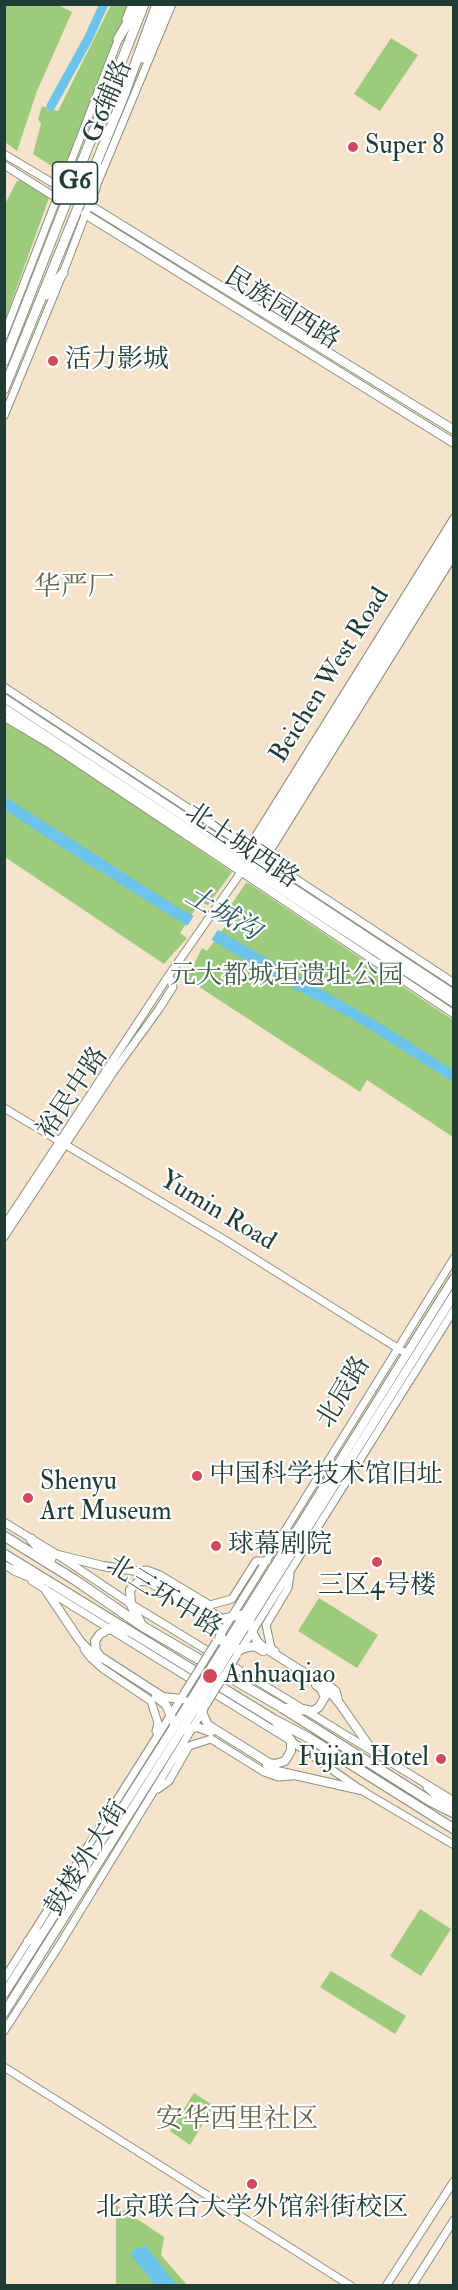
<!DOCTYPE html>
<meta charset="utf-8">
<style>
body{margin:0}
#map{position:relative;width:458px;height:2290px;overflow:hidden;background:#f5e3cb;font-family:"IM FELL Double Pica",serif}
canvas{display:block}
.frame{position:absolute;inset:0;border:6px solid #1f3d34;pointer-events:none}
</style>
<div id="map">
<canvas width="458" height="2290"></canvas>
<div class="frame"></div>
</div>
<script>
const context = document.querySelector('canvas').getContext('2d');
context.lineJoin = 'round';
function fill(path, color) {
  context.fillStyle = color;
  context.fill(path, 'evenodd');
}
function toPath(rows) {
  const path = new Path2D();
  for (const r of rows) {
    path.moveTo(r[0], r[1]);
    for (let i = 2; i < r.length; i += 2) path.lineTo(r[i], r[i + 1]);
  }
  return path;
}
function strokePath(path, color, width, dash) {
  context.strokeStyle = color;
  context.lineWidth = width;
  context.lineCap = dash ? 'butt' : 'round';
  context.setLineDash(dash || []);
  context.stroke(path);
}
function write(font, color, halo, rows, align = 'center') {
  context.font = font + ' "IM FELL Double Pica","Noto Serif SC",serif';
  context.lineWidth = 4.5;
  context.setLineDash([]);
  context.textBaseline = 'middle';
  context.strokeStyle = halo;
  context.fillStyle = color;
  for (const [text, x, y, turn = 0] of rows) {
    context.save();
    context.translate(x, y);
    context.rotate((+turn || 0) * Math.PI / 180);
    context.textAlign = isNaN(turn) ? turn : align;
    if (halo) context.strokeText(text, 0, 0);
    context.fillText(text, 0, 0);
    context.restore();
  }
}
const green = toPath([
 [4,5,58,5,72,12,37,91,17,151,5,142],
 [111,5,129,5,65,171,61,172,33,154,41,124,38,119,42,106,58,111],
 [391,38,418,55,380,111,354,94],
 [21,180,49,198,5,320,5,204,17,181],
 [5,723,53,750,232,872,208,905,200,902,180,933,187,938,164,964,5,857],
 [246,883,250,884,453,1020,453,1137,367,1080,360,1092,187,979,202,948,207,951,229,921,224,915],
 [319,1598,378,1635,357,1668,298,1631],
 [420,1909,451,1929,421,1976,390,1956],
 [331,1971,406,2016,395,2034,320,1987],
 [194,2093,214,2106,190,2145,170,2131],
 [116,2205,164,2237,161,2255,187,2285,116,2286]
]);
const water = toPath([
 [4,796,176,906,380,1023,433,1057,453,1070,453,1082,356,1021,295,989,176,919,77,857,5,810],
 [146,2246,177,2285,155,2285,130,2254,134,2249]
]);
const pier = toPath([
 [195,914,219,928,210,942,186,928]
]);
const river = toPath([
 [51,106,88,39,104,4]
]);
const tertiary = toPath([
 [126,19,132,4],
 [4,154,61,188],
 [4,165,58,199],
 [4,335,120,35],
 [4,416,63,273,95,189,172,4],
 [4,687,454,983],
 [4,717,51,745,454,1014],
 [247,850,454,518],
 [263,862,454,555],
 [4,1108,225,1240,407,1354],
 [4,1226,169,975,244,868],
 [4,1237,114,1071,159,1009,173,987,169,975],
 [4,1522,58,1555,131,1604,454,1801],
 [4,1565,18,1572],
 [136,1571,147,1570,160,1575,210,1605,232,1599,256,1561,267,1561],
 [32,1581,291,1741,361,1790,454,1845],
 [219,1637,454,1258],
 [84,1649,91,1658,102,1668,151,1701,158,1723,156,1731],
 [240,1651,454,1310],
 [275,1651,271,1648,266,1625,288,1588,290,1575],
 [325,1682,336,1691,339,1702],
 [158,1789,169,1781,189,1746,211,1739,264,1772,278,1777,292,1776],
 [4,1979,182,1697],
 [4,2031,57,1949,204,1709],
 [4,2067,351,2286],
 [386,2286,454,2181],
 [412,2286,454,2220]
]);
const secondary = toPath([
 [89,205,454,430],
 [85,214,454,443],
 [247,864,454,528],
 [249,864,255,862,454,543],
 [58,1555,103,1566,136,1571,159,1580,222,1619,245,1614],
 [45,1589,80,1641,98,1660],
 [131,1604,130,1590,139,1581,147,1581,183,1601],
 [206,1615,219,1627,224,1647],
 [250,1619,253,1633,257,1641,262,1646,325,1686,340,1704,374,1753],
 [224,1647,454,1278],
 [230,1651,454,1295],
 [230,1651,254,1646,263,1651],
 [156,1697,166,1705,175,1725],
 [306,1710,313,1711,319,1707,325,1697,321,1689,316,1685],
 [181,1731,197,1727,211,1732],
 [267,1765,277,1771,361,1790],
 [58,1907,59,1891],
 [28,1941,43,1932],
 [4,1994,191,1700,163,1697,101,1657,96,1651,95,1641,100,1634,109,1629],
 [4,2013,198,1704,208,1725,269,1763,275,1764,285,1761,291,1751,291,1741]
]);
const primary = toPath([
 [4,698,454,994],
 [4,708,454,1003]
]);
const trunk = toPath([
 [4,1536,75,1580,142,1626,281,1707,430,1801,454,1813],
 [31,1539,43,1553,51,1559],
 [4,1554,273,1719,309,1738,454,1829],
 [14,1570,41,1581],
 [131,1604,141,1624],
 [109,1629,127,1631],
 [282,1708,306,1710],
 [277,1723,291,1741],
 [428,1787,452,1809]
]);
const motorway = toPath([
 [118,39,139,4],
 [143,58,166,4],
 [95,189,97,167],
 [46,295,63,273],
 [4,361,144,4],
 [4,389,124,95,157,4]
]);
const tertiaryBridge = toPath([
 [183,1695,216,1642],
 [204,1708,237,1655]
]);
const secondaryBridge = toPath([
 [191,1700,224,1647],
 [198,1704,230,1651]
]);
const markers = [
 [353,147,6,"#d1495b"],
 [53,361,6,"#d1495b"],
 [197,1476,6,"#d1495b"],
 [28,1498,6,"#d1495b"],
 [216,1546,6,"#d1495b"],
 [377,1562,6,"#d1495b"],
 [210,1676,8,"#d1495b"],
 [441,1759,6,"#d1495b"],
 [252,2184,6,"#d1495b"]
];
const shields = [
 [75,183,45]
];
const shieldNames = [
 ["G6",75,183]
];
const streetNames = [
 ["G6辅路",109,102,-67],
 ["民族园西路",281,310,32],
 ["Beichen West Road",331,676,-58],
 ["北土城西路",241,847,34],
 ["裕民中路",74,1094,-56],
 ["Yumin Road",217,1212,31],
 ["北辰路",345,1393,-59],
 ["北三环中路",163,1598,32],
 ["鼓楼外大街",88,1859,-58]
];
const poiNames = [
 ["Super 8",365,147],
 ["活力影城",65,361],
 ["中国科学技术馆旧址",209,1476],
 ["Shenyu",40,1483],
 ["Art Museum",40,1513],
 ["球幕剧院",228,1546],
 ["三区4号楼",377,1587,"center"],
 ["Anhuaqiao",224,1676],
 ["Fujian Hotel",429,1759,"right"],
 ["北京联合大学外馆斜街校区",252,2209,"center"]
];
const parkNames = [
 ["元大都城垣遗址公园",287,977]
];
const neighbourhoodNames = [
 ["华严厂",74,589],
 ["安华西里社区",237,2121]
];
const waterNames = [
 ["土城沟",222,915,30]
];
fill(green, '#9bcb7b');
fill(water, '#6dc4ea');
fill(pier, '#f5e3cb');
strokePath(river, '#6dc4ea', 9);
strokePath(tertiary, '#8a9080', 9);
strokePath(secondary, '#8a9080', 10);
strokePath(primary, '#8a9080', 10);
strokePath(trunk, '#8a9080', 11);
strokePath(motorway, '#8a9080', 11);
strokePath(tertiary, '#fff', 7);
strokePath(secondary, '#fff', 8);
strokePath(primary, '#fff', 8);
strokePath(trunk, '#fff', 9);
strokePath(motorway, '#fff', 9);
strokePath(tertiaryBridge, '#8a9080', 9, []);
strokePath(secondaryBridge, '#8a9080', 10, []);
strokePath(tertiaryBridge, '#fff', 7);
strokePath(secondaryBridge, '#fff', 8);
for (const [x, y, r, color] of markers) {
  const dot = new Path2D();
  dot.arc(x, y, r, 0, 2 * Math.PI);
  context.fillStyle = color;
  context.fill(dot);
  strokePath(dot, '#fff', 2);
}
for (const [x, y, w] of shields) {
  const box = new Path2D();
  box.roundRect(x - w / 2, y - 21, w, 42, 4.5);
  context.fillStyle = '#fff';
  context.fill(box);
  strokePath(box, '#1f3d34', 1.5);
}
write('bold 24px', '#1f3d34', null, shieldNames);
write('26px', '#1f3d34', '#fff', streetNames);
write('26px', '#1f3d34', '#fff', poiNames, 'left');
write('26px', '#3e6046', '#fff', parkNames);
write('27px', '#66684e', '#fff', neighbourhoodNames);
write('italic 27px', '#325f62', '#fff', waterNames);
</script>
